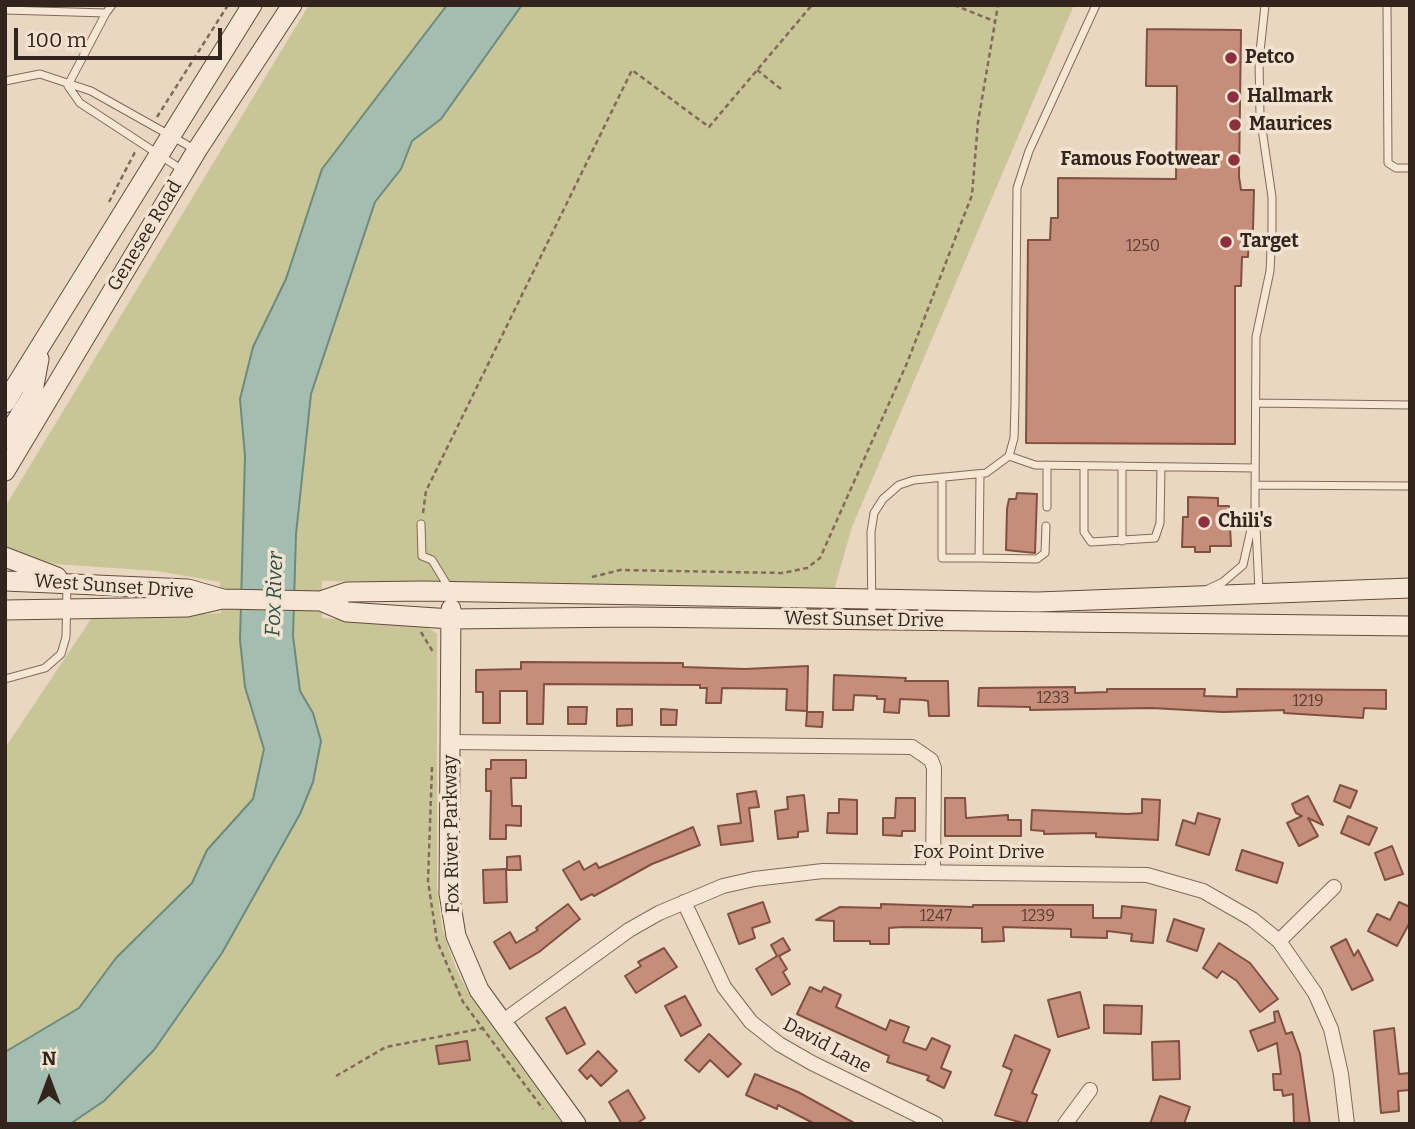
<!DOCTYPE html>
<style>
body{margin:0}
#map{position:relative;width:1415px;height:1129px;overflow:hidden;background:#ead7c2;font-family:Bitter,serif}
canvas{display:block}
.frame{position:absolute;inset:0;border:7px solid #34241e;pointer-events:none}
.north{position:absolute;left:14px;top:1045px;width:70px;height:70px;-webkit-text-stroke:5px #f2e3d1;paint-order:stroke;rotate:0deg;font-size:19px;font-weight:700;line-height:28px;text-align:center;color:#34241e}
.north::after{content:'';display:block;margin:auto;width:24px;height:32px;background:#34241e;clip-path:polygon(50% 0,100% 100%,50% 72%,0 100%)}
.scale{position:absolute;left:14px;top:28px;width:208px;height:32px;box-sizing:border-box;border:4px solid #34241e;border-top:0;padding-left:9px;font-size:21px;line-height:24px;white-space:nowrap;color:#34241e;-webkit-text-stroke:5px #f2e3d1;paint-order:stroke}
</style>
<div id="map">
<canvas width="1415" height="1129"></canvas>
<div class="frame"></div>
<div class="north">N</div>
<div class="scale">100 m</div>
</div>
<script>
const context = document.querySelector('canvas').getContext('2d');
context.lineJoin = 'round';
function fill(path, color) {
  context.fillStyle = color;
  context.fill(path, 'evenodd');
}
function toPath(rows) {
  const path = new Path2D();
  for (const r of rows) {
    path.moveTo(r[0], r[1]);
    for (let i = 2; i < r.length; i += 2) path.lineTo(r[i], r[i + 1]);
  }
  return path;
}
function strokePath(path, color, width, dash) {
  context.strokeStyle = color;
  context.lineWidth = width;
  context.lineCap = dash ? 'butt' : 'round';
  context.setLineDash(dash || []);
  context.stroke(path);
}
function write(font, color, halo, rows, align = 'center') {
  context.font = font + ' Bitter,serif';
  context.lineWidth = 7;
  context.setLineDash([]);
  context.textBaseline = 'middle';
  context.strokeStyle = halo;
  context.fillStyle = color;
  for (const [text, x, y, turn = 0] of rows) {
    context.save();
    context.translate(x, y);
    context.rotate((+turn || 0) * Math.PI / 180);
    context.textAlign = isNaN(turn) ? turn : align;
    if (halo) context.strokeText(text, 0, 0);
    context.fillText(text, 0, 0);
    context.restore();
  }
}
const green = toPath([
 [309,5,1074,5,852,527,834,590,322,581,322,618,427,627,437,634,437,886,442,928,455,966,470,996,563,1124,5,1124,5,748,91,619,221,613,220,582,157,571,55,564,12,552,5,546,5,507]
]);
const water = toPath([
 [447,5,522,5,441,119,412,141,401,169,375,202,311,394,296,534,293,636,300,691,313,713,321,741,313,782,300,814,222,953,154,1050,104,1101,70,1124,5,1124,5,1052,79,1008,116,958,192,883,207,850,253,799,264,749,245,687,240,640,245,456,240,399,253,347,286,279,322,169,447,5]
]);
const building = toPath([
 [1147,29,1241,30,1239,177,1241,190,1254,190,1253,230,1249,230,1248,257,1242,257,1241,286,1235,286,1235,444,1026,443,1028,240,1050,240,1051,218,1058,218,1058,178,1176,179,1177,86,1146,86,1147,29],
 [1017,493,1037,494,1035,553,1006,550,1007,509,1009,499,1016,499,1017,493],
 [1188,497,1218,498,1218,506,1229,506,1231,546,1210,546,1210,552,1195,552,1195,547,1182,547,1183,517,1188,517,1188,497],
 [521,662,683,663,683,667,745,669,808,666,807,711,786,710,787,689,722,688,721,703,706,703,707,688,700,688,700,685,544,684,543,724,527,724,527,691,500,691,500,723,483,723,483,692,476,692,476,670,521,669,521,662],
 [834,675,906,678,905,681,948,681,949,716,929,716,928,701,923,700,900,699,899,713,884,712,885,699,877,699,877,696,854,695,853,710,833,710,834,675],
 [1075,687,1075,693,1107,692,1107,689,1205,689,1204,696,1237,697,1237,689,1386,690,1386,709,1364,708,1363,718,1284,713,1284,710,1223,712,1152,708,1030,710,1030,707,978,706,979,688,1075,687],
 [568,707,587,707,586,724,568,724,568,707],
 [617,709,632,709,632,725,617,726,617,709],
 [661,709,677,710,676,725,661,725,661,709],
 [807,712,823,712,822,727,806,726,807,712],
 [491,760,526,760,526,778,511,778,512,806,521,806,521,826,506,825,506,839,490,839,491,791,486,791,486,769,491,769,491,760],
 [1340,785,1357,791,1350,808,1334,801,1340,785],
 [756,791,759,807,749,808,753,841,721,845,718,826,741,823,737,794,756,791],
 [804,795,808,831,798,832,798,837,778,839,775,811,788,809,787,797,804,795],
 [1308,796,1323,825,1308,818,1318,836,1299,846,1287,823,1302,816,1296,813,1292,804,1308,796],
 [896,798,915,798,915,831,902,831,902,836,883,835,883,818,895,818,896,798],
 [945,798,965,798,966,818,1008,815,1008,820,1021,820,1021,836,945,836,945,798],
 [839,799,857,800,857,834,827,833,828,813,839,813,839,799],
 [1142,799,1160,800,1158,840,1096,837,1096,833,1044,834,1044,831,1031,830,1032,810,1128,814,1142,813,1142,799],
 [1198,813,1220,819,1209,855,1176,845,1183,820,1195,824,1198,813],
 [1348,816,1377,828,1369,845,1341,833,1348,816],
 [693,827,700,845,652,864,594,896,592,894,581,900,563,870,579,861,584,870,596,863,599,868,693,827],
 [1392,846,1403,874,1385,880,1375,853,1392,846],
 [1242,850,1283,863,1277,883,1236,870,1242,850],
 [520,856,521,870,507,870,507,857,520,856],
 [506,869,507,902,484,903,483,870,506,869],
 [763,902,770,922,752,928,755,938,739,944,728,914,763,902],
 [1399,902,1410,907,1410,922,1397,946,1368,931,1377,914,1390,920,1399,902],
 [568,904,580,919,539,952,510,969,494,942,510,932,516,943,538,930,536,928,568,904],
 [881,904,973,907,973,905,1093,905,1093,918,1121,918,1122,906,1156,910,1153,943,1131,941,1132,934,1107,931,1107,938,1071,937,1071,929,1003,927,1004,941,982,942,982,928,902,927,889,928,889,944,870,944,870,941,834,941,834,921,816,920,840,907,881,908,881,904],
 [1174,919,1204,929,1197,951,1167,941,1174,919],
 [783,938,790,950,779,956,787,969,783,972,790,984,772,995,756,969,777,956,771,945,783,938],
 [1346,939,1354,956,1358,950,1373,980,1352,990,1331,947,1346,939],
 [1219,943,1250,963,1278,999,1260,1012,1237,981,1222,971,1217,978,1203,968,1219,943],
 [664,948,677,967,636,993,625,976,641,966,638,962,664,948],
 [810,987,821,992,824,987,841,995,836,1007,886,1030,890,1020,909,1027,903,1042,926,1050,932,1038,950,1046,941,1068,951,1072,944,1088,927,1080,929,1076,887,1062,889,1056,797,1014,810,987],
 [1080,992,1089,1028,1058,1037,1048,1000,1080,992],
 [685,996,701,1025,681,1036,665,1006,685,996],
 [1104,1005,1142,1006,1141,1034,1104,1033,1104,1005],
 [565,1007,585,1044,567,1054,546,1018,565,1007],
 [1278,1011,1286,1034,1292,1032,1300,1054,1310,1124,1294,1124,1293,1094,1283,1096,1282,1090,1274,1090,1273,1074,1281,1074,1277,1043,1258,1051,1250,1031,1275,1022,1274,1012,1278,1011],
 [1394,1028,1399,1074,1410,1073,1410,1090,1398,1091,1399,1111,1381,1113,1374,1031,1394,1028],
 [709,1034,741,1064,728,1077,710,1060,699,1072,685,1060,709,1034],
 [1015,1035,1050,1050,1032,1093,1037,1095,1026,1124,995,1115,1012,1070,1003,1066,1015,1035],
 [467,1041,470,1060,439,1064,436,1046,467,1041],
 [1179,1041,1180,1079,1153,1080,1152,1042,1179,1041],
 [598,1051,617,1071,601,1086,591,1075,587,1079,579,1070,598,1051],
 [755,1074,798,1092,856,1124,815,1124,778,1105,777,1109,746,1095,755,1074],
 [628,1090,645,1118,636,1124,622,1124,609,1102,628,1090],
 [1160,1096,1190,1107,1184,1124,1150,1124,1160,1096]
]);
const path = toPath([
 [954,5,994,21],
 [757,70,781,89],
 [157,117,228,5],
 [109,202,135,152],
 [423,513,426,491,632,70,709,127,812,5],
 [592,577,620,570,783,573,807,568,820,558,907,363,972,195,978,122,998,5],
 [421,632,433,652],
 [432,767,428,881,437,941,463,1002,543,1109],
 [336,1076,386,1047,484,1028]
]);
const lane = toPath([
 [1387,5,1388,163,1396,168,1410,168],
 [5,10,106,13,112,5],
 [5,81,40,74,91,91,196,150],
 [68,85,106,13],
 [68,86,80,103,184,171],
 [1256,403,1410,405],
 [1009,456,1035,465,1255,468],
 [1047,465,1047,507],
 [1084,466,1084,532,1091,542,1155,538,1160,523,1161,467],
 [1122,466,1122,541],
 [942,477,942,558,979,558,980,474],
 [1255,485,1410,486],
 [421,524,422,556,432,560,449,588],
 [979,558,1037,559,1045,553,1046,526],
 [1208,589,1223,582,1243,565,1254,516],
 [1259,591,1255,505,1256,337,1270,271,1272,229,1272,197,1260,115,1259,61,1265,5],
 [872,620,871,532,874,513,883,499,899,485,914,480,986,473,1009,456,1014,438,1015,404,1017,188,1029,151,1096,5],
 [5,679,45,668,61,654,66,637,67,585]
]);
const street = toPath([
 [450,742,912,747,931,760,934,768,933,872],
 [684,902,724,987,751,1022,779,1044,812,1063,936,1124],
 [1279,941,1334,887],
 [502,1022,629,930,659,913,723,886,754,879,823,871,1147,875,1203,891,1252,919,1279,941,1315,993,1331,1029,1341,1074,1347,1124],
 [1065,1124,1090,1090]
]);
const secondary = toPath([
 [5,403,252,5],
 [5,439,32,396,39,359],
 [5,471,197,150,292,5],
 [5,557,57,577],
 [5,581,188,589,223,599,321,601,347,612,451,619,632,617,1410,626],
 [321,601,347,592,423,591,1038,602,1410,588],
 [451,609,449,893,456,936,479,990,576,1124],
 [5,610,187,607,222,599]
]);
const markers = [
 [1231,58,7,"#8e2f40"],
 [1233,97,7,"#8e2f40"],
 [1235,125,7,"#8e2f40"],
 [1234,160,7,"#8e2f40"],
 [1226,242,7,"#8e2f40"],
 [1204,522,7,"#8e2f40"]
];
const numberNames = [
 ["1250",1143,247],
 ["1233",1053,699],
 ["1219",1308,702],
 ["1247",936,917],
 ["1239",1038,917]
];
const poiNames = [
 ["Petco",1245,58],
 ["Hallmark",1247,97],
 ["Maurices",1249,125],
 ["Famous Footwear",1220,160,"right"],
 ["Target",1240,242],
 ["Chili's",1218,522]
];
const streetNames = [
 ["Genesee Road",145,236,-59],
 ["West Sunset Drive",114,587,4],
 ["West Sunset Drive",864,620,1],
 ["Fox River Parkway",452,834,-91],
 ["Fox Point Drive",979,853],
 ["David Lane",827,1046,28]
];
const waterNames = [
 ["Fox River",275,594,-88]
];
fill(green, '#c8c597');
fill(water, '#a4bdb1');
strokePath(water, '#6c8a7e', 2);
fill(building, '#c68d7a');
strokePath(building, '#805042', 2);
strokePath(lane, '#83695a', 9);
strokePath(street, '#83695a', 16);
strokePath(secondary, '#654b3e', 21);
strokePath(path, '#83695a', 2.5, [5, 3.5]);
strokePath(lane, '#f6e6d4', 7);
strokePath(street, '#f6e6d4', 14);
strokePath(secondary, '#f6e6d4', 19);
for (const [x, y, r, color] of markers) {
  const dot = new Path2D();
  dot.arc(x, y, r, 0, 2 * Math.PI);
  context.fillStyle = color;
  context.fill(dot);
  strokePath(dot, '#f2e3d1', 2.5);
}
write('16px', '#583e35', null, numberNames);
write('bold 19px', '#34241e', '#f2e3d1', poiNames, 'left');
write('19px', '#34241e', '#f2e3d1', streetNames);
write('italic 21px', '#2e524a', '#f2e3d1', waterNames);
</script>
